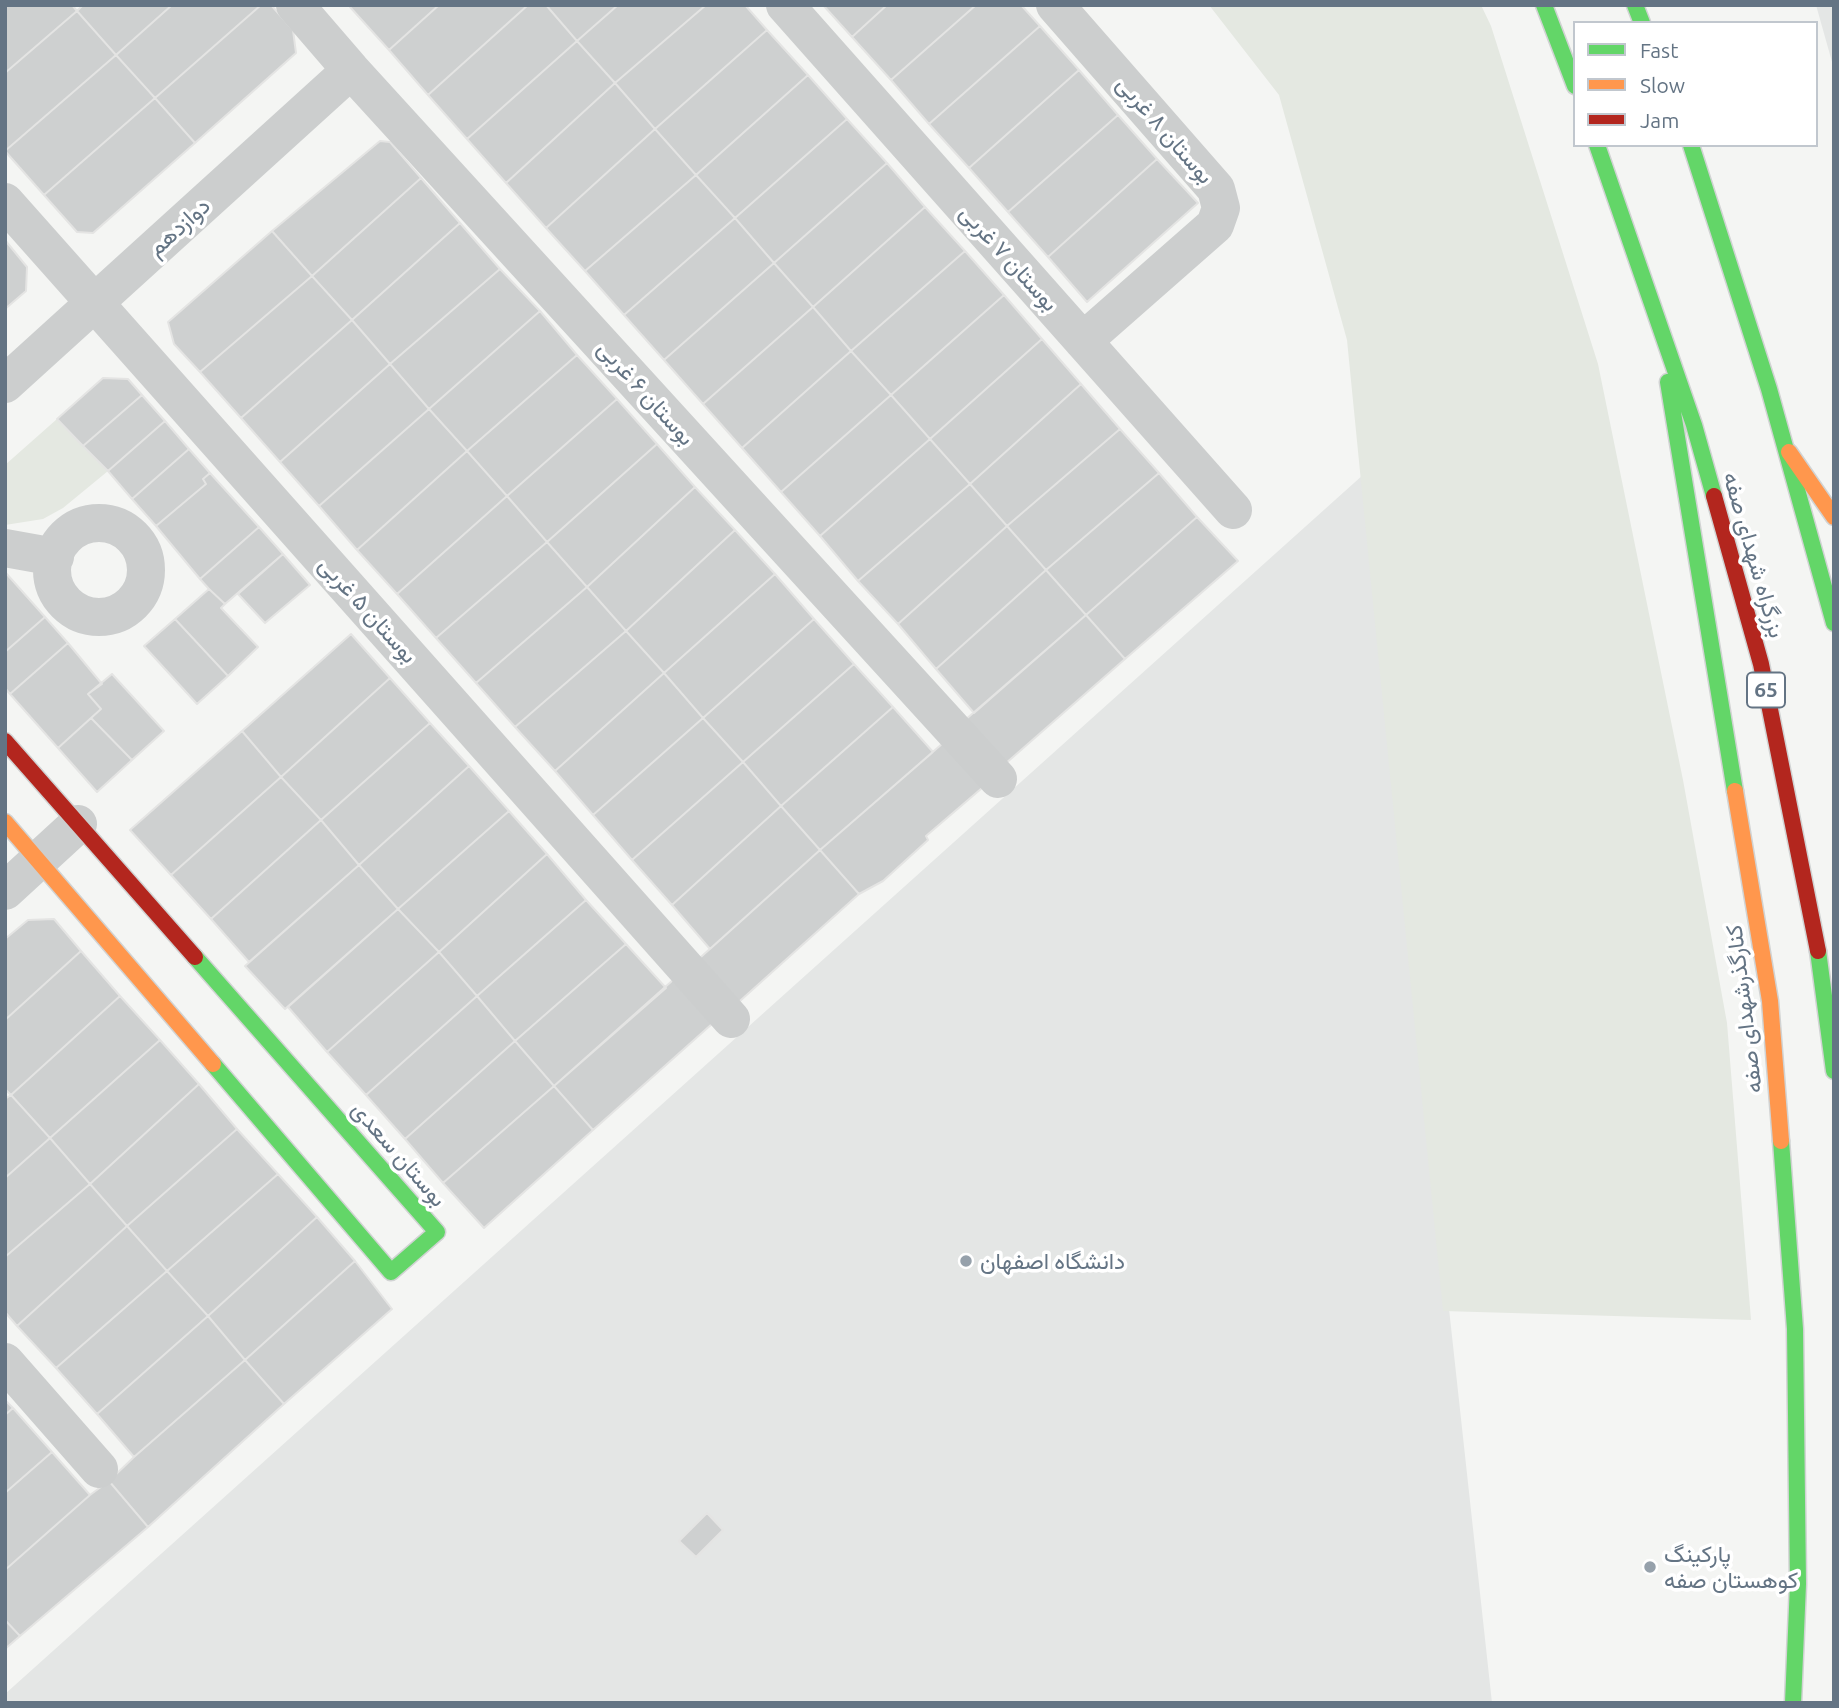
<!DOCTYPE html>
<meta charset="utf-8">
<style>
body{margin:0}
#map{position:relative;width:1839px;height:1708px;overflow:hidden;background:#f4f5f3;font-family:Ubuntu,sans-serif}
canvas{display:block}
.frame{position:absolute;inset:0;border:7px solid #647484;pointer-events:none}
.legend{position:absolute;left:1573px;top:21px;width:245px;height:126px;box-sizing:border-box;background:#fff;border:2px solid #c1c7ce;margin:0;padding:9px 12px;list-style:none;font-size:21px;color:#647484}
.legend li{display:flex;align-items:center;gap:14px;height:35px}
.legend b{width:35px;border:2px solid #c1c7ce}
</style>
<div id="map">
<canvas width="1839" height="1708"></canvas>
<div class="frame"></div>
<ul class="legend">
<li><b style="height:9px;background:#63d668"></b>Fast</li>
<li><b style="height:9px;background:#ff974d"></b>Slow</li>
<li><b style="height:9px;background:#b3261e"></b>Jam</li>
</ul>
</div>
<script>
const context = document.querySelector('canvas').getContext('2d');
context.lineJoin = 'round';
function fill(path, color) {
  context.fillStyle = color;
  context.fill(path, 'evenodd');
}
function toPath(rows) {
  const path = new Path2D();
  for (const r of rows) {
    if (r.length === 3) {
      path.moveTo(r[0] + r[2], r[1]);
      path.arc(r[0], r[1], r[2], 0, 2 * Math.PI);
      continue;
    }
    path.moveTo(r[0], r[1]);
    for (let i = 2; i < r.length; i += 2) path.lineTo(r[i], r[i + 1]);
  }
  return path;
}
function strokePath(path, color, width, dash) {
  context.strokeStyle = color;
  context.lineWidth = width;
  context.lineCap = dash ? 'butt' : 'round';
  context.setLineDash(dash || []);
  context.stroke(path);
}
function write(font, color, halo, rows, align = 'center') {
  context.font = font + ' Ubuntu,Vazirmatn,sans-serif';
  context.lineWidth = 7;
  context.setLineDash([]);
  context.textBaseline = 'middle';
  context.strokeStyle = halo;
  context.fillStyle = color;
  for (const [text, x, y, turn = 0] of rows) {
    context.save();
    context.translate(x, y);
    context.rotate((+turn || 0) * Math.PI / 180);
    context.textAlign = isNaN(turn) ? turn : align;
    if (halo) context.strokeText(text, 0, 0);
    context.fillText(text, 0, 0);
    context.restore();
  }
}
const built = toPath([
 [1816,5,1834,5,1834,69],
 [1364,474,1421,1052,1492,1703,5,1703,5,1694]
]);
const green = toPath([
 [1209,5,1481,5,1491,26,1598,364,1683,780,1727,1023,1751,1320,1443,1311,1347,340,1279,95],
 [57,419,108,471,63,508,43,519,5,525,5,465]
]);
const building = toPath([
 [5,5,72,5,77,11,5,73,5,5],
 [83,5,172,5,116,55,77,11,83,5],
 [172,5,261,5,155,98,116,55,172,5],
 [261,5,271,5,293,30,296,53,195,143,155,98,261,5],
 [352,5,439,5,389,50,350,7,352,5],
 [439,5,528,5,428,95,389,50,439,5],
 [528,5,546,5,577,41,467,139,428,95,528,5],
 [546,5,618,5,577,41,546,5],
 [618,5,706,5,615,83,577,41,618,5],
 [706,5,745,5,767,30,655,129,615,83,706,5],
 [823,5,887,5,852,37,823,5],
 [887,5,976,5,891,80,852,37,887,5],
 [976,5,1021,5,1040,26,929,124,891,80,976,5],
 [77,11,116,55,5,151,5,73,77,11],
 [1040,26,1079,70,969,168,929,124,1040,26],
 [767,30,808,75,696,175,655,129,767,30],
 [577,41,615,83,506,183,467,139,577,41],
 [116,55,155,98,44,195,5,151,116,55],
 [1079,70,1118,115,1008,212,969,168,1079,70],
 [808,75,847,119,735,218,696,175,808,75],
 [615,83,655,129,546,228,506,183,615,83],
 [155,98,195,143,93,233,77,232,44,195,155,98],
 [1118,115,1157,159,1048,257,1008,212,1118,115],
 [847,119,887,163,774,263,735,218,847,119],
 [655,129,696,175,585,271,546,228,655,129],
 [380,141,390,142,421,178,312,276,272,231,380,141],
 [1157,159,1198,203,1087,302,1048,257,1157,159],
 [887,163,925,207,813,307,774,263,887,163],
 [696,175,735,218,624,315,585,271,696,175],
 [421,178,460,223,352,320,312,276,421,178],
 [925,207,965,251,851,351,813,307,925,207],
 [735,218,774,263,664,360,624,315,735,218],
 [460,223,500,269,390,364,352,320,460,223],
 [272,231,312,276,200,372,174,344,168,322,272,231],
 [5,240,27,267,26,291,5,309,5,240],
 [965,251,1004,295,891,395,851,351,965,251],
 [774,263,813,307,703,404,664,360,774,263],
 [500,269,540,311,429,409,390,364,500,269],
 [312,276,352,320,241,418,200,372,312,276],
 [1004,295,1042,339,930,439,891,395,1004,295],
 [813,307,851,351,742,448,703,404,813,307],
 [540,311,577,355,467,451,429,409,540,311],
 [352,320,390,364,280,462,241,418,352,320],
 [1042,339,1081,384,970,484,930,439,1042,339],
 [851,351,891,395,781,492,742,448,851,351],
 [577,355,617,399,507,496,467,451,577,355],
 [390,364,429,409,319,506,280,462,390,364],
 [103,378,128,379,142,395,83,446,57,419,103,378],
 [1081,384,1120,429,1007,526,970,484,1081,384],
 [142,395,165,421,108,471,83,446,142,395],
 [891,395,930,439,820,536,781,492,891,395],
 [617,399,657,444,547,542,507,496,617,399],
 [429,409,467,451,357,550,319,506,429,409],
 [165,421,189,449,132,499,108,471,165,421],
 [1120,429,1159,473,1046,570,1007,526,1120,429],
 [930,439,970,484,858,581,820,536,930,439],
 [657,444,695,487,587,587,547,542,657,444],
 [189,449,210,473,203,479,206,484,156,526,132,499,189,449],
 [467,451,507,496,397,594,357,550,467,451],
 [210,473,259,527,200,579,156,526,206,484,203,479,210,473],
 [1159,473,1197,517,1086,615,1046,570,1159,473],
 [970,484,1007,526,898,624,858,581,970,484],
 [695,487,735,530,626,631,587,587,695,487],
 [507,496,547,542,436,638,397,594,507,496],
 [1197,517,1238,561,1125,659,1086,615,1197,517],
 [1007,526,1046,570,936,669,898,624,1007,526],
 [259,527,283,554,225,604,209,589,200,579,259,527],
 [735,530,775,574,664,673,626,631,735,530],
 [547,542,587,587,476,683,436,638,547,542],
 [283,554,310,585,265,623,238,594,283,554],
 [1046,570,1086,615,974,713,936,669,1046,570],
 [5,572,45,617,5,652,5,572],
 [775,574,814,619,703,718,664,673,775,574],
 [587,587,626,631,515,727,476,683,587,587],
 [209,589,225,604,221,608,258,647,228,676,175,619,209,589],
 [1086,615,1125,659,997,771,957,727,1086,615],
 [45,617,68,643,10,694,5,688,5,652,45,617],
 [175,619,228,676,197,704,144,646,175,619],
 [814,619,854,664,743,762,703,718,814,619],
 [626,631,664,673,555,771,515,727,626,631],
 [351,634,390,678,281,777,242,731,351,634],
 [68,643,102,684,88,694,101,709,58,748,10,694,68,643],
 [854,664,893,707,781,806,743,762,854,664],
 [664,673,703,718,593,815,555,771,664,673],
 [112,674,164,731,132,760,91,718,101,709,88,694,112,674],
 [390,678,430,723,321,820,281,777,390,678],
 [893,707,933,752,820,850,781,806,893,707],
 [91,718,132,760,97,792,58,748,91,718],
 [703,718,743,762,632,860,593,815,703,718],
 [430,723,469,766,359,865,321,820,430,723],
 [242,731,281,777,171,875,130,830,242,731],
 [950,737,989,782,926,836,928,840,883,881,859,894,820,850,950,737],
 [743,762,781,806,672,905,632,860,743,762],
 [469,766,509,811,398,909,359,865,469,766],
 [281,777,321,820,211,919,171,875,281,777],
 [781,806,820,850,710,949,672,905,781,806],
 [509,811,547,854,439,952,398,909,509,811],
 [321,820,359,865,249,962,211,919,321,820],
 [820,850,859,894,731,1009,692,965,820,850],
 [547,854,586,900,477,996,439,952,547,854],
 [359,865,398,909,285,1009,245,966,359,865],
 [586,900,626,944,515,1041,477,996,586,900],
 [398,909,439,952,327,1052,288,1007,398,909],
 [54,919,81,951,5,1020,5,939,28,920,54,919],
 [626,944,666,988,554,1086,515,1041,626,944],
 [81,951,120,996,11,1095,5,1089,5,1020,81,951],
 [439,952,477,996,366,1095,327,1052,439,952],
 [682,972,722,1015,593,1130,554,1086,682,972],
 [120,996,160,1040,50,1138,11,1095,120,996],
 [477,996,515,1041,405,1139,366,1095,477,996],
 [160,1040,199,1084,90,1184,50,1138,160,1040],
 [515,1041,554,1086,443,1183,405,1139,515,1041],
 [199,1084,237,1129,127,1226,90,1184,199,1084],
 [554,1086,593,1130,484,1228,443,1183,554,1086],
 [11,1095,50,1138,5,1178,5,1099,11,1095],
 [237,1129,278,1174,167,1271,127,1226,237,1129],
 [50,1138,90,1184,5,1257,5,1178,50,1138],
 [278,1174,317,1217,208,1316,167,1271,278,1174],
 [90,1184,127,1226,17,1326,5,1312,5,1257,90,1184],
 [317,1217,355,1261,245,1360,208,1316,317,1217],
 [127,1226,167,1271,56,1368,17,1326,127,1226],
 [355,1261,392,1309,284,1404,245,1360,355,1261],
 [167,1271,208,1316,97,1414,56,1368,167,1271],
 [208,1316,245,1360,134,1457,97,1414,208,1316],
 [245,1360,284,1404,148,1527,109,1481,134,1457,245,1360],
 [5,1400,13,1408,5,1415,5,1400],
 [13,1408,52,1452,5,1493,5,1415,13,1408],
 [52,1452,90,1495,5,1570,5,1493,52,1452],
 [109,1481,148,1527,20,1636,5,1620,5,1570,90,1495,109,1481],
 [707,1513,723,1530,696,1557,679,1541,707,1513],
 [5,1620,20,1636,5,1649,5,1620]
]);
const street = toPath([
 [295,5,351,70,998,779],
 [785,5,1233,510],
 [1055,5,1216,189,1221,208,1215,225,1083,341],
 [5,202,731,1019],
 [5,384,351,70],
 [99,570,47],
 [5,548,55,557],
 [5,891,78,824],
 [5,1362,99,1469]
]);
const fast = toPath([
 [1544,5,1575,86],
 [1635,5,1642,23],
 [1597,145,1694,425,1714,496],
 [1691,145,1769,389,1834,623],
 [1668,382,1735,791],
 [1818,951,1834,1071],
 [195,957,437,1232,391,1272,213,1064],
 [1781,1141,1795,1329,1798,1584,1793,1703]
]);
const slow = toPath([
 [1789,452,1834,517],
 [1735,791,1770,1001,1781,1141],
 [5,822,213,1064]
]);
const jam = toPath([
 [1714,496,1761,664,1818,951],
 [5,741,195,957]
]);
const markers = [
 [966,1261,7,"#96a1ab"],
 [1650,1567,7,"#96a1ab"]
];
const shields = [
 [1766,690,38]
];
const shieldNames = [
 ["65",1766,690]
];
const streetNames = [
 ["بوستان ۸ غربی",1165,130,49],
 ["دوازدهم",179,227,-42],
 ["بوستان ۷ غربی",1009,258,48],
 ["بوستان ۶ غربی",646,393,48],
 ["بزرگراه شهدای صفه",1754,555,74],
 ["بوستان ۵ غربی",368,610,48],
 ["کنارگذرشهدای صفه",1744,1009,-97],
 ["بوستان سعدی",399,1154,49]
];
const poiNames = [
 ["دانشگاه اصفهان",980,1261],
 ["پارکینگ",1664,1554],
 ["کوهستان صفه",1664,1580]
];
fill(built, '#e4e6e5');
fill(green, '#e4e8e1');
fill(building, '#ced0d0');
strokePath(building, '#e4e4e3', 2);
strokePath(fast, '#d1d3d3', 19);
strokePath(slow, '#d1d3d3', 19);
strokePath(jam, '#d1d3d3', 19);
strokePath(street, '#cccece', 38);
strokePath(fast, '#63d668', 16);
strokePath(slow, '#ff974d', 16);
strokePath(jam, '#b3261e', 16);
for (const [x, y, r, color] of markers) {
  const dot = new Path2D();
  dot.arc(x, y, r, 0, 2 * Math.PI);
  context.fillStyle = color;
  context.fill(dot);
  strokePath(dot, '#fff', 2.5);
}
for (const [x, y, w] of shields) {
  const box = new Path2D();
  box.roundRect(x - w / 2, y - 17.5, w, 35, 5);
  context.fillStyle = '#fff';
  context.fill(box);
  strokePath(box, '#647484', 2);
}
write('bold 21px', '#647484', null, shieldNames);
write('23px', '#647484', '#fff', streetNames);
write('23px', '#647484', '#fff', poiNames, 'left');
</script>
